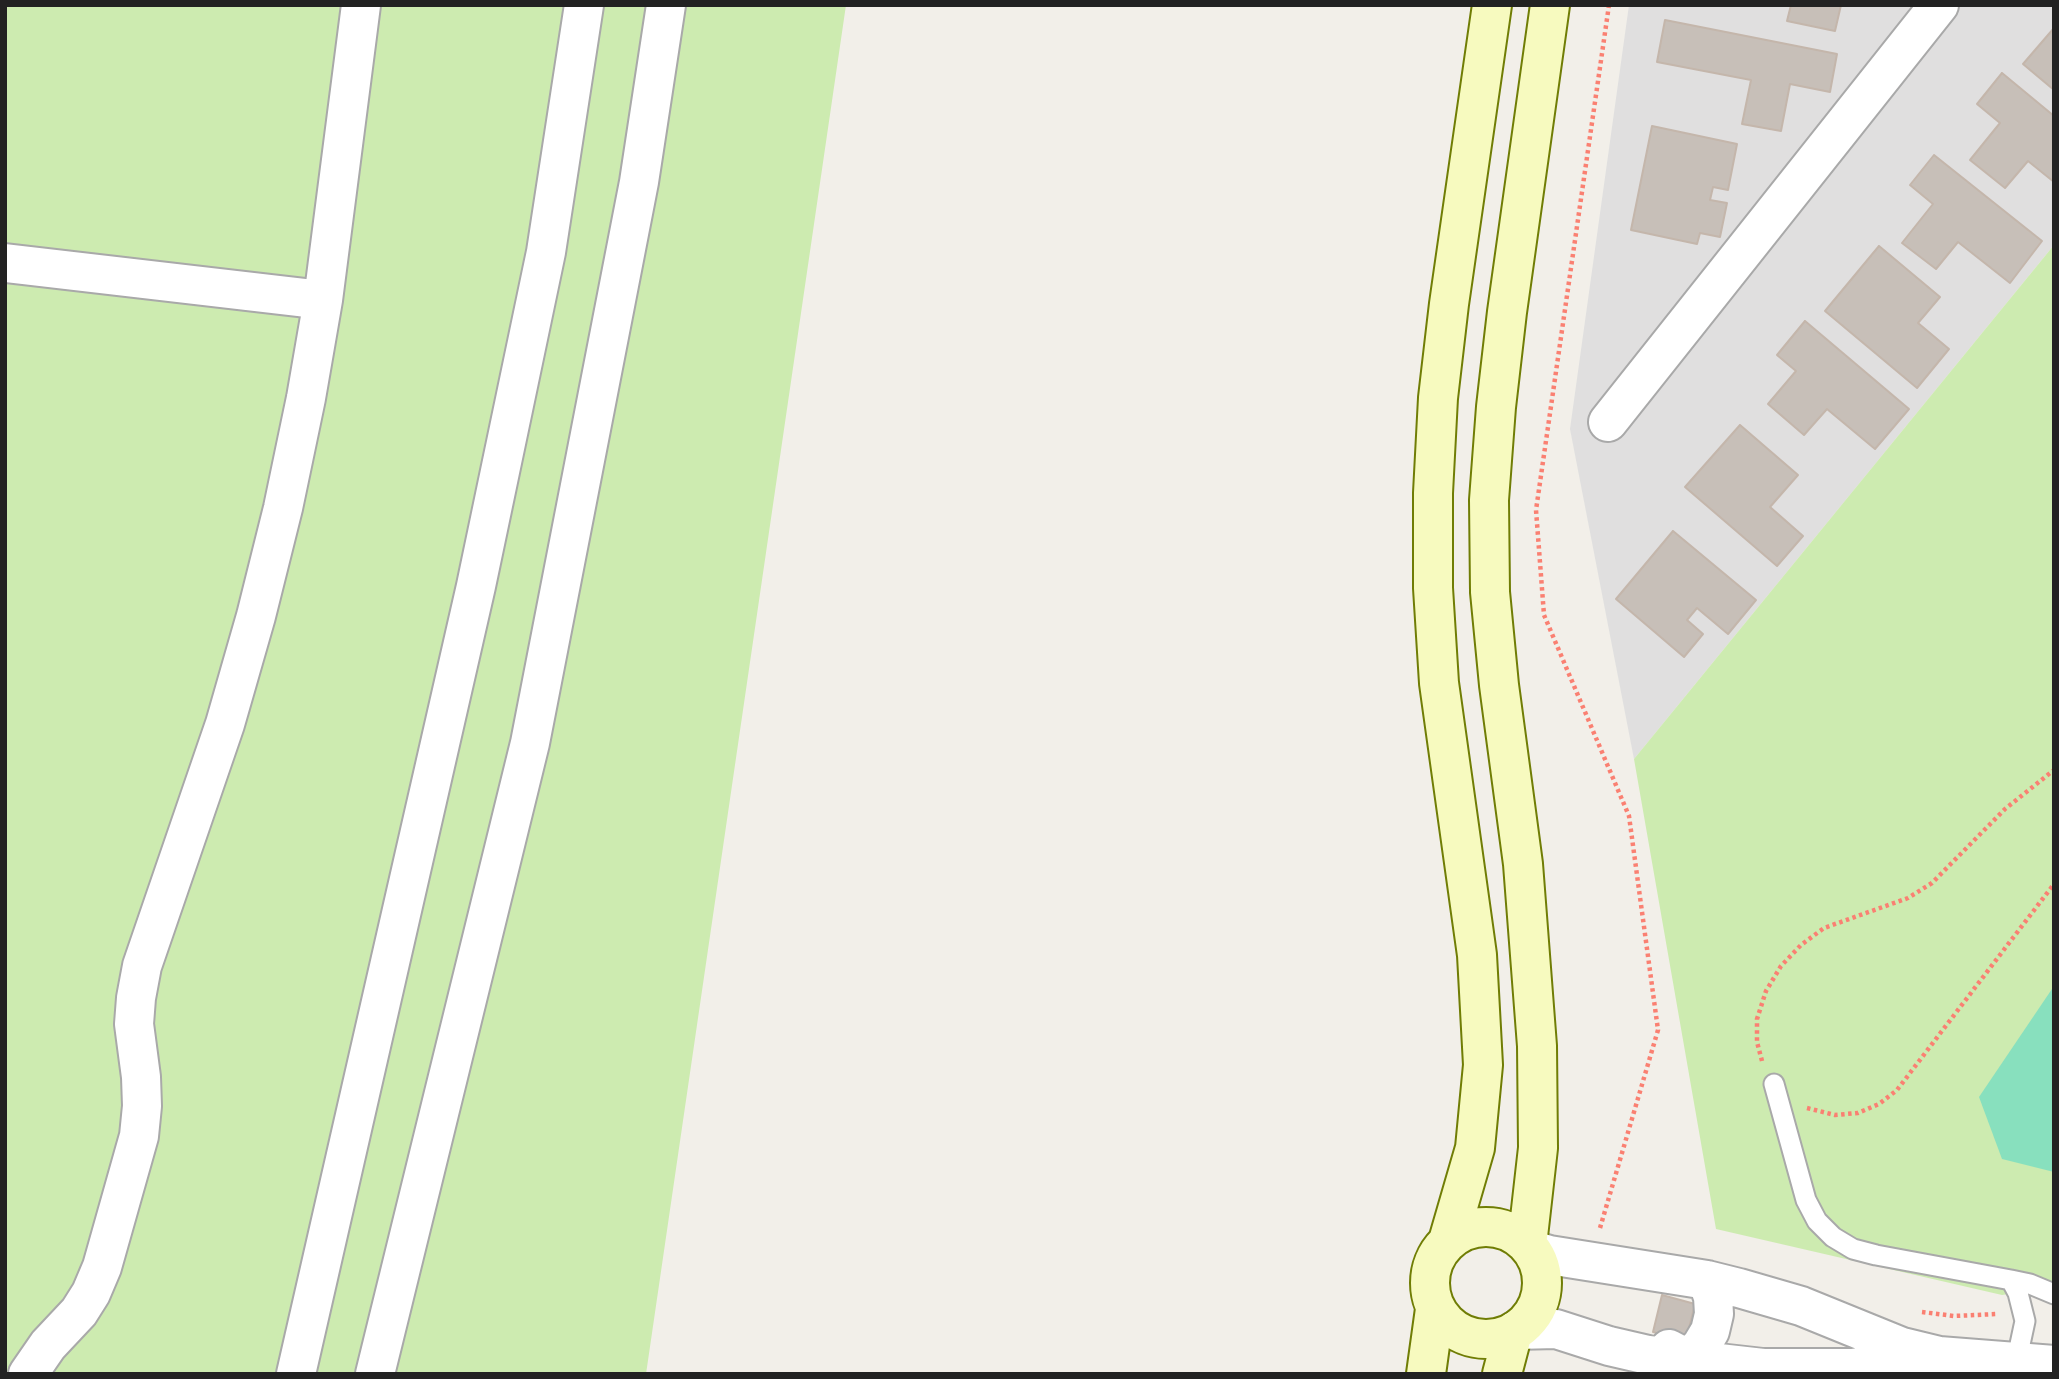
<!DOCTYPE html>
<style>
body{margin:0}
#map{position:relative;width:2059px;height:1379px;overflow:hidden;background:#f2efe9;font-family:Ubuntu,sans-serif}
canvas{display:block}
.frame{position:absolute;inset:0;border:7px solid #222;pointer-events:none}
</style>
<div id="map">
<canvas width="2059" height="1379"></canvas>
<div class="frame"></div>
</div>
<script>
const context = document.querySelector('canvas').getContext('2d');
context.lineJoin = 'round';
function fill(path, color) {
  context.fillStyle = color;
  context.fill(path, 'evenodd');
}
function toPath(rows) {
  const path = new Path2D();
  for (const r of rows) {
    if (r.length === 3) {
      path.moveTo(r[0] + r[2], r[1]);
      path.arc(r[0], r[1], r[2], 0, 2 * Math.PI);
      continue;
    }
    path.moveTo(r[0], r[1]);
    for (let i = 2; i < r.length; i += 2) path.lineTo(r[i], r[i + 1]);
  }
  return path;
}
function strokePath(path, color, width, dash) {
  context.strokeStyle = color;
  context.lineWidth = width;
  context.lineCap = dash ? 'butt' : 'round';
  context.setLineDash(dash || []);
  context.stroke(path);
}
const residential = toPath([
 [1629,5,2054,5,2054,245,1634,759,1570,429]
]);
const grass = toPath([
 [5,5,846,5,646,1374,5,1374],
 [2054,245,2054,1287,2002,1295,1716,1229,1634,759]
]);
const pitch = toPath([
 [2054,986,2054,1172,2002,1159,1979,1097]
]);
const building = toPath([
 [1791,5,1841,5,1835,31,1787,21,1791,5],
 [1665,20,1837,54,1830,92,1790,84,1781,131,1742,124,1751,80,1657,62,1665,20],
 [2054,28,2054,90,2023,64,2054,28],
 [2002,73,2054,116,2054,182,2028,161,2005,188,1970,160,2000,123,1977,104,2002,73],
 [1652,126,1737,144,1728,190,1713,187,1710,200,1727,203,1720,237,1700,233,1697,244,1631,230,1652,126],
 [1934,155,2042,241,2010,283,1958,242,1936,269,1902,243,1933,204,1910,185,1934,155],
 [1879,246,1940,297,1918,323,1949,349,1917,388,1825,311,1879,246],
 [1805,321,1909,409,1875,449,1827,409,1804,435,1768,404,1796,371,1777,355,1805,321],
 [1740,425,1798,475,1770,507,1803,536,1777,566,1685,487,1740,425],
 [1673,531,1756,600,1728,634,1697,608,1687,620,1703,634,1684,657,1616,599,1673,531],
 [1662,1295,1695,1304,1686,1340,1653,1332,1662,1295]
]);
const path = toPath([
 [1762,1061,1757,1042,1757,1019,1766,991,1781,966,1801,945,1824,928,1908,898,1932,883,2005,809,2054,770],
 [1807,1108,1835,1115,1858,1113,1879,1104,1897,1090,2054,884],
 [1600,1228,1658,1030,1629,816,1544,615,1536,510,1609,5],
 [1922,1312,1954,1316,1997,1314]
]);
const lane = toPath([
 [1774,1084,1806,1200,1817,1221,1833,1237,1853,1249,1876,1255,2011,1280,2030,1284,2054,1294],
 [2011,1280,2018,1293,2025,1321,2019,1349,2012,1362]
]);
const street = toPath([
 [5,263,323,300],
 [1608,422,1939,5],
 [1532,1250,1549,1255,1707,1280,1739,1288,1801,1306,1902,1347,1939,1356,2054,1365],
 [1516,1330,1556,1329,1609,1346,1648,1355,1763,1368,1852,1368,1925,1358],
 [1669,1349,1688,1359,1701,1346,1710,1331,1714,1314,1713,1297,1707,1280],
 [28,1374,48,1345,79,1312,91,1293,102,1267,139,1136,142,1106,141,1077,134,1024,136,998,142,966,225,724,256,616,283,508,306,398,323,300,361,5],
 [296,1374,476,586,546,252,584,5],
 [375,1374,530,743,639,182,666,5]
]);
const secondary = toPath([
 [1486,1283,56],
 [1448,1241,1475,1148,1483,1065,1477,955,1439,683,1433,588,1433,493,1438,398,1449,304,1492,5],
 [1527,1245,1538,1148,1537,1046,1523,864,1499,685,1490,592,1489,500,1496,407,1507,312,1550,5],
 [1426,1374,1435,1309],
 [1502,1374,1513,1332]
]);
fill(residential, '#e0dfdf');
fill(grass, '#cdebb0');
fill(pitch, '#88e0be');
fill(building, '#c7bfb8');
strokePath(building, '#c4b6ab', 2);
strokePath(lane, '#a9a9a9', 23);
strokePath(street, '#a9a9a9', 42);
strokePath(secondary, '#707d05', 42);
strokePath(path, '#fa8072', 4.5, [3.5, 3.5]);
strokePath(lane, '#fff', 19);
strokePath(street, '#fff', 38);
strokePath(secondary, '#f7fabf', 38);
</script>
